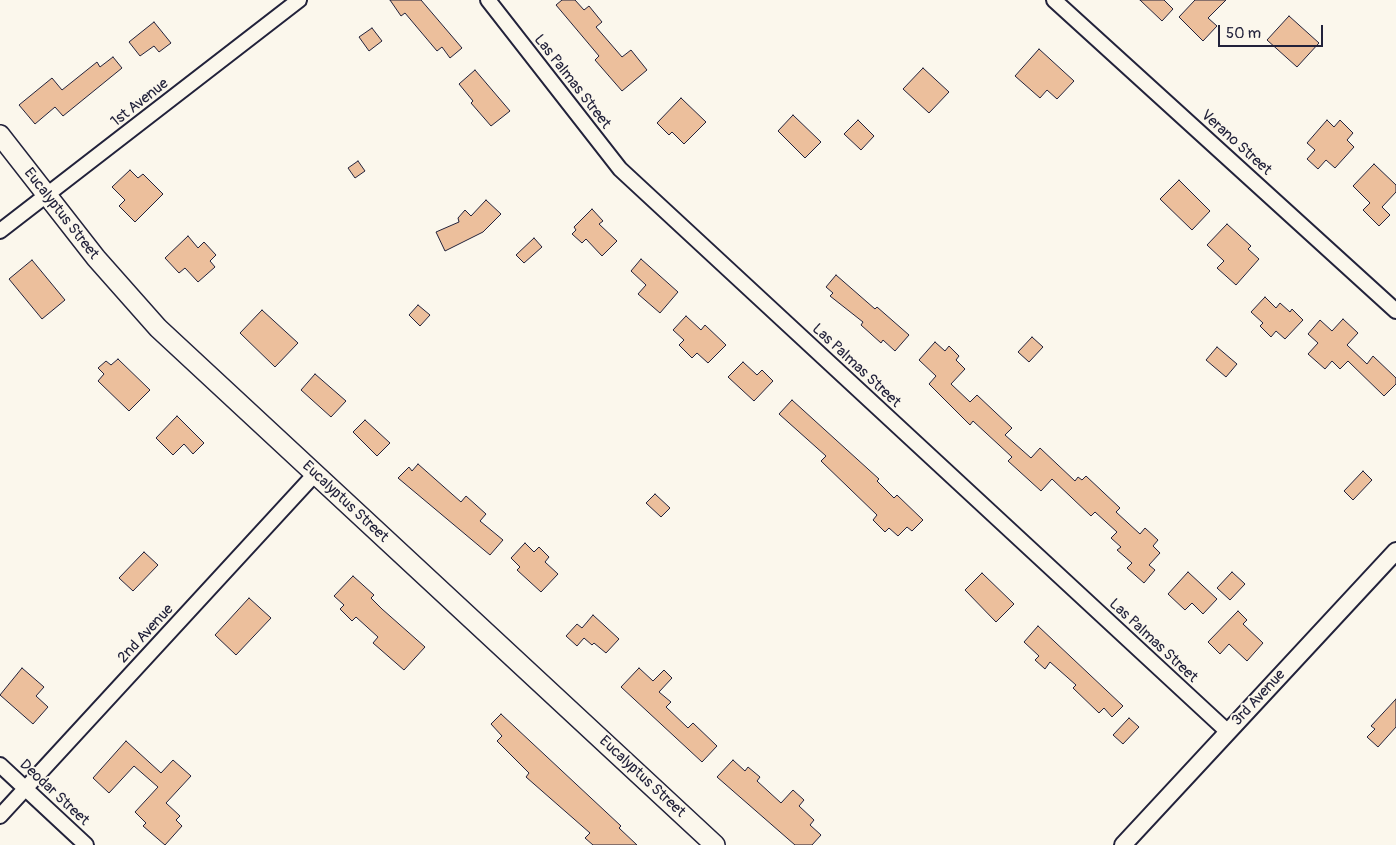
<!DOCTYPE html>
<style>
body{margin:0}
#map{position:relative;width:1396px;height:845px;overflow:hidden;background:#fbf7ec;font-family:Pangolin,sans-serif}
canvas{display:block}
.scale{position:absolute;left:1218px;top:25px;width:105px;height:22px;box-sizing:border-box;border:2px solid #22223b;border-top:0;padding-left:6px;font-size:15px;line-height:18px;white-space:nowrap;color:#22223b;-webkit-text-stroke:4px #fbf7ec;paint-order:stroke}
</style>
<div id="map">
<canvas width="1396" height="845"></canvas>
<div class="scale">50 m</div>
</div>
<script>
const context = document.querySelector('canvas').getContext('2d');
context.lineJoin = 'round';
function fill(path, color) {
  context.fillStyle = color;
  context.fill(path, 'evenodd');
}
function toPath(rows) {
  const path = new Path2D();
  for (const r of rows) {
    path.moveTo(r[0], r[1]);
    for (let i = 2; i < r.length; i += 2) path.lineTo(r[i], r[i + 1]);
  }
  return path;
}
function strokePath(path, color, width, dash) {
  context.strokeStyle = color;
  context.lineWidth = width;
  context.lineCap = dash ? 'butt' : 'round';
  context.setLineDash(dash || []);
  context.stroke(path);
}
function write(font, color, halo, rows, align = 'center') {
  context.font = font + ' Pangolin,sans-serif';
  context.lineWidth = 4;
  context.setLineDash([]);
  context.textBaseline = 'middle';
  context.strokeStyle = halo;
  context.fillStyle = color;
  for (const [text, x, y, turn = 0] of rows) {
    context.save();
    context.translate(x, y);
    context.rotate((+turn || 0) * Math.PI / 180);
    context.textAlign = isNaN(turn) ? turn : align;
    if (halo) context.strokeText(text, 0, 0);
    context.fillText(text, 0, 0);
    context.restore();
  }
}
const building = toPath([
 [390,0,421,0,462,48,450,58,442,47,437,51,405,13,401,16,390,0],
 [562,0,575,0,584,10,589,6,602,22,596,27,622,57,631,50,647,70,622,91,595,60,599,56,556,5,562,0],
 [1140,0,1164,0,1173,9,1162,21,1140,0],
 [1195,0,1226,0,1208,18,1217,26,1203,41,1179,17,1195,0],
 [1289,16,1319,43,1297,67,1267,40,1289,16],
 [154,22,171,43,159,52,154,46,140,56,129,42,154,22],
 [372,28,382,41,369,51,359,37,372,28],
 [1039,49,1074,81,1057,99,1047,90,1040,98,1015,76,1039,49],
 [113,57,122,68,63,116,55,107,35,124,19,105,52,78,62,90,97,62,100,67,113,57],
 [923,68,949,92,929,113,903,89,923,68],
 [475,70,510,111,491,126,471,103,473,101,459,84,475,70],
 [681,98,706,122,684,144,672,132,669,135,657,123,681,98],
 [793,115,821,142,805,158,778,131,793,115],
 [858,120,874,136,861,150,844,134,858,120],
 [1327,120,1334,127,1340,120,1353,133,1347,140,1354,147,1335,168,1326,160,1318,169,1307,159,1315,150,1307,143,1327,120],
 [358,161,365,171,355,178,348,168,358,161],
 [1374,164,1396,185,1396,192,1382,207,1390,215,1379,226,1363,210,1370,203,1353,186,1374,164],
 [130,170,138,178,143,174,163,194,135,222,119,206,125,200,112,187,130,170],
 [1179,180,1210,211,1192,230,1160,199,1179,180],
 [486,200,501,214,483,232,445,251,436,232,459,222,458,218,465,210,471,216,486,200],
 [592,209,603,221,599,224,617,241,602,256,586,239,582,243,572,234,576,230,574,227,592,209],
 [1227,224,1251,246,1248,249,1259,259,1236,285,1217,268,1224,261,1207,245,1227,224],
 [188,236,198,248,204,242,216,255,210,261,215,267,198,282,185,268,179,273,165,258,188,236],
 [534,238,542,247,524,263,516,255,534,238],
 [641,259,678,292,660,313,638,294,646,285,631,271,641,259],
 [32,260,65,300,42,319,9,279,32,260],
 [836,275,875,309,877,307,909,335,895,351,883,340,881,343,861,325,863,322,830,296,833,293,826,287,836,275],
 [1265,297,1276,308,1280,303,1290,312,1292,309,1303,320,1285,339,1276,331,1271,337,1260,326,1263,323,1251,312,1265,297],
 [418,305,430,315,420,326,409,315,418,305],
 [262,310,298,343,275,367,240,333,262,310],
 [686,316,701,330,705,325,726,345,708,363,697,353,692,358,679,345,684,340,673,330,686,316],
 [1343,319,1358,333,1347,345,1367,364,1373,356,1396,378,1396,384,1384,396,1348,361,1340,369,1332,361,1325,369,1308,354,1318,343,1308,334,1320,320,1332,331,1343,319],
 [1032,337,1043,347,1029,362,1018,352,1032,337],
 [935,342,945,351,949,346,959,356,956,360,965,369,951,384,970,402,977,395,1012,428,1005,435,1031,458,1040,448,1075,481,1078,477,1082,480,1086,476,1120,508,1116,512,1140,534,1145,528,1158,540,1153,546,1160,553,1149,565,1155,570,1144,583,1127,568,1132,563,1117,550,1121,547,1111,538,1117,532,1095,512,1091,516,1052,479,1041,491,1008,461,1012,457,973,421,970,425,929,384,936,376,919,360,935,342],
 [1217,347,1237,364,1226,377,1206,360,1217,347],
 [118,359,150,390,129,411,98,381,104,374,98,368,106,361,111,365,118,359],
 [743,362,757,375,762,370,773,381,754,401,728,377,743,362],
 [315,374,346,401,331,417,301,390,315,374],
 [792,400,879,479,877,481,894,498,897,495,923,520,912,531,907,527,898,536,889,528,885,532,873,520,877,515,821,461,826,456,779,414,792,400],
 [177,416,204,443,193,454,184,444,173,455,156,438,177,416],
 [365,420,390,443,377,456,353,432,365,420],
 [418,464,461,502,466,496,486,514,480,521,503,540,490,555,398,478,409,467,412,471,418,464],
 [1363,471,1372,480,1353,500,1344,491,1363,471],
 [655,494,670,508,661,517,646,503,655,494],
 [525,543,534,552,539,547,549,557,545,562,558,574,541,592,517,570,520,567,511,558,525,543],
 [144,552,158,565,133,591,119,578,144,552],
 [1188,572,1217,599,1203,614,1192,603,1185,610,1168,594,1188,572],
 [1232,572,1245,584,1230,600,1217,588,1232,572],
 [982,573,1014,604,996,622,965,590,982,573],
 [353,576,374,595,371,598,382,609,425,647,404,670,373,643,378,637,356,617,352,621,340,609,344,605,334,596,353,576],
 [249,598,271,618,236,655,215,635,249,598],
 [1238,611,1247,620,1243,624,1263,643,1247,661,1229,644,1220,654,1208,642,1238,611],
 [593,615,619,639,606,653,594,643,592,645,584,638,577,646,566,636,577,624,582,628,593,615],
 [1038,626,1123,706,1112,717,1104,708,1099,713,1073,688,1076,685,1050,662,1045,669,1035,660,1039,656,1024,642,1038,626],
 [22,668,44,687,36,696,48,707,33,724,0,695,22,668],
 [639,668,653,681,664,670,672,678,659,692,671,702,666,707,688,728,693,723,717,746,702,762,621,687,639,668],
 [1396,699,1396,727,1378,747,1367,737,1375,729,1371,726,1396,699],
 [501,714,621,826,619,828,637,845,593,845,585,838,590,833,526,777,529,773,497,741,502,736,491,724,501,714],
 [1129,718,1139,727,1123,744,1113,735,1129,718],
 [126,741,161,773,173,760,191,776,166,803,180,816,176,820,182,826,165,845,143,826,146,823,135,812,158,787,134,766,109,793,93,778,126,741],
 [733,760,745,771,748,767,760,777,757,781,781,803,793,790,804,800,799,806,814,820,810,825,821,835,812,845,795,845,717,777,733,760]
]);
const minor = toPath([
 [488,0,620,169,1228,732],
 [1054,0,1396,311],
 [0,231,299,0],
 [0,765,86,845],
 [0,816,315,474]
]);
const tertiary = toPath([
 [1123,845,1396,551]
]);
const secondary = toPath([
 [0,135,96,258,158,328,715,845]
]);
const streetNames = [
 ["Las Palmas Street",572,82,52],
 ["1st Avenue",140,103,-38],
 ["Verano Street",1236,143,42],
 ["Eucalyptus Street",61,214,52],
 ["Las Palmas Street",856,366,43],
 ["Eucalyptus Street",345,502,43],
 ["2nd Avenue",146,634,-47],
 ["Las Palmas Street",1153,641,43],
 ["3rd Avenue",1259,698,-47],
 ["Eucalyptus Street",642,777,43],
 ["Deodar Street",54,793,43]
];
fill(building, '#ecbf9c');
strokePath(building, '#22223b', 1);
strokePath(minor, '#22223b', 18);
strokePath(tertiary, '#22223b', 20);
strokePath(secondary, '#22223b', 22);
strokePath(minor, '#fbf7ec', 14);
strokePath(tertiary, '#fbf7ec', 16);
strokePath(secondary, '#fbf7ec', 19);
write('15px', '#22223b', '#fbf7ec', streetNames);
</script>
